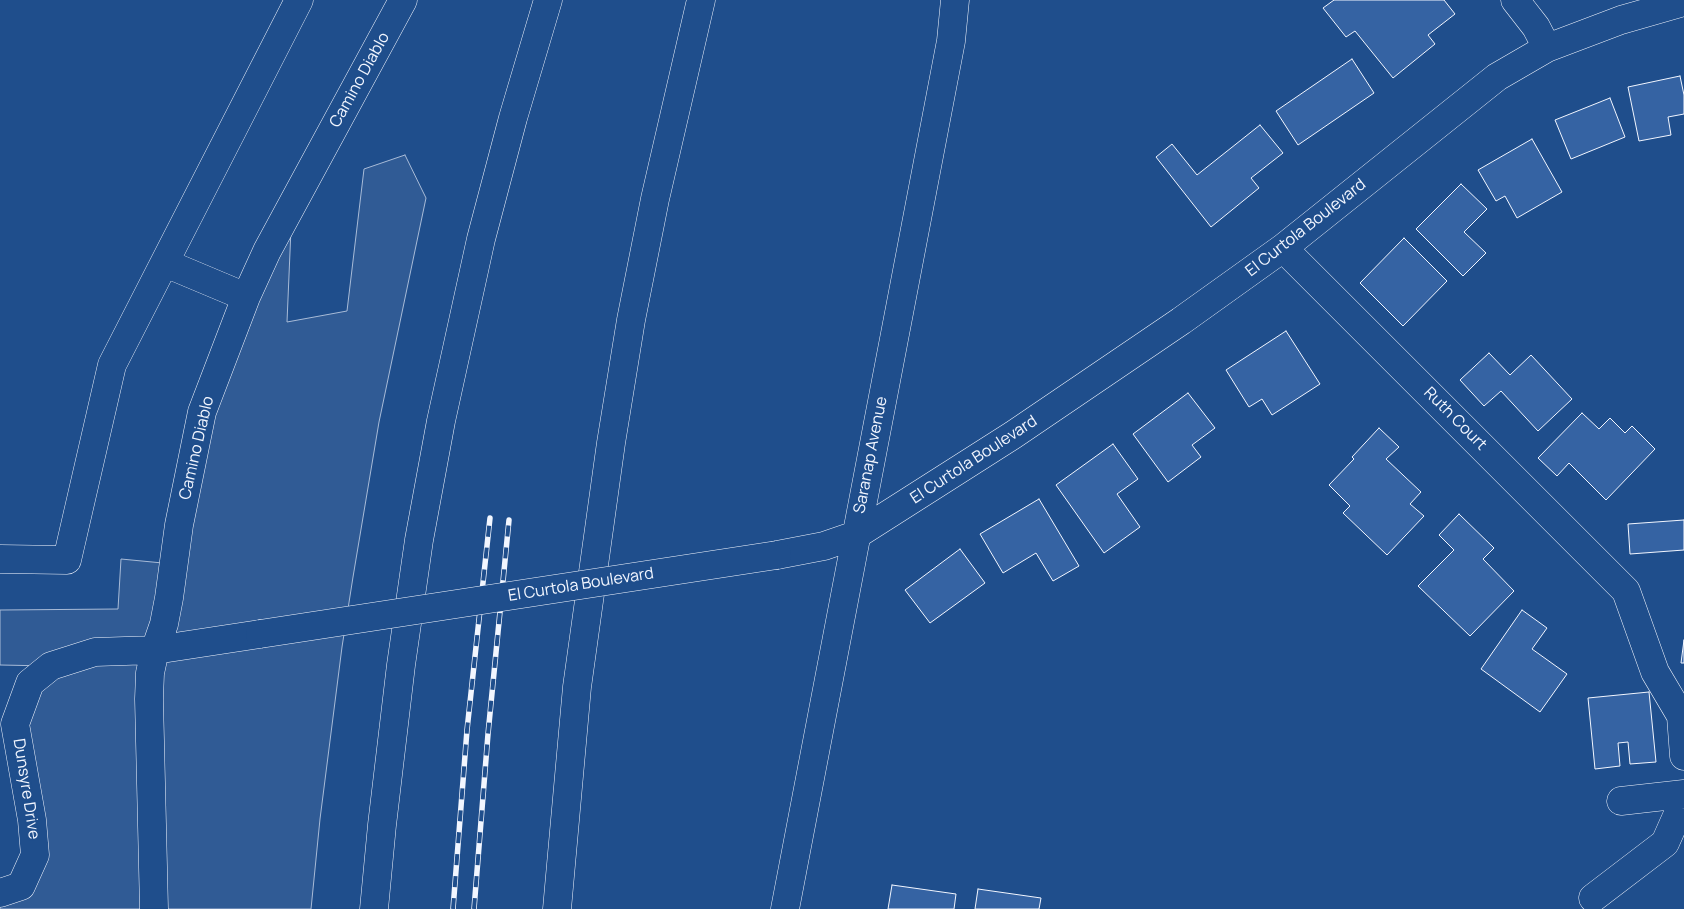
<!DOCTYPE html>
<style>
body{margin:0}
canvas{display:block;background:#1f4e8c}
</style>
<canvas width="1684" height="909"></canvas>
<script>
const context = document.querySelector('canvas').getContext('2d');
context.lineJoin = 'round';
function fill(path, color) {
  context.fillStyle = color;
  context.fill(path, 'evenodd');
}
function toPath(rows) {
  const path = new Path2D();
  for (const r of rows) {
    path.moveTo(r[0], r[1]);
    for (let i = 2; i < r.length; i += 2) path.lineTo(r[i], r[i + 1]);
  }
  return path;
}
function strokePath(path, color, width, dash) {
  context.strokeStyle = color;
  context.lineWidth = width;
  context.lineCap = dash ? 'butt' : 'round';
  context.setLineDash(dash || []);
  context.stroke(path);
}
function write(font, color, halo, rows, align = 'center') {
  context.font = font + ' Manrope,sans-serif';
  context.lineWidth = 4;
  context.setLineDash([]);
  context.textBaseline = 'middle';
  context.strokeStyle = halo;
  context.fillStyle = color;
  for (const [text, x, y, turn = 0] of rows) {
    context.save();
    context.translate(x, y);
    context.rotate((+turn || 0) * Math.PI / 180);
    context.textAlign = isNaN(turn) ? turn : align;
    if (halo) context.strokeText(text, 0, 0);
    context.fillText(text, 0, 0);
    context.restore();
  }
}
const built = toPath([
 [405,155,426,198,379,422,353,577,342,647,320,819,311,909,0,909,0,893,35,855,15,724,50,666,0,665,0,610,118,609,121,559,173,564,202,412,292,205,287,322,347,311,364,169,405,155]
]);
const building = toPath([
 [1334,0,1444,0,1455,14,1428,35,1435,44,1393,78,1355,31,1346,37,1323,8,1334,0],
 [1352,59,1374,93,1298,145,1276,111,1352,59],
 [1680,76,1684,95,1684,114,1668,117,1671,135,1639,141,1628,87,1680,76],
 [1610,98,1625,137,1571,159,1555,120,1610,98],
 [1260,125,1283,153,1251,178,1259,188,1211,227,1156,157,1172,144,1197,175,1260,125],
 [1532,139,1562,192,1517,218,1505,196,1496,201,1478,170,1532,139],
 [1461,184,1487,209,1464,232,1486,253,1463,276,1416,229,1461,184],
 [1404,238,1447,281,1403,326,1360,283,1404,238],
 [1286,331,1320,384,1272,415,1262,399,1249,407,1226,370,1286,331],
 [1489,353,1510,375,1531,355,1572,399,1538,431,1501,391,1484,406,1460,380,1489,353],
 [1188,393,1215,428,1192,445,1201,457,1168,482,1133,434,1188,393],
 [1582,413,1599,429,1610,418,1625,433,1632,426,1655,449,1606,500,1569,463,1557,476,1538,458,1582,413],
 [1379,428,1399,447,1386,459,1421,492,1410,504,1424,516,1387,555,1343,513,1350,506,1329,485,1354,459,1352,457,1379,428],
 [1113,444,1138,479,1117,494,1140,527,1104,553,1056,485,1113,444],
 [1039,499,1079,566,1053,581,1036,553,1003,573,980,534,1039,499],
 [1459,514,1494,548,1483,559,1514,591,1470,636,1418,586,1454,550,1439,535,1459,514],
 [1684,520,1684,550,1630,554,1628,524,1684,520],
 [960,549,985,583,930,623,905,590,960,549],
 [1522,610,1547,628,1532,649,1567,674,1540,712,1481,669,1522,610],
 [1684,640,1684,663,1681,663,1684,640],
 [1649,692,1656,762,1630,764,1628,742,1618,743,1620,766,1595,769,1588,698,1649,692],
 [892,885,956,894,954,909,888,909,892,885],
 [978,889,1041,898,1039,909,975,909,978,889]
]);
const minor = toPath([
 [1515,0,1536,27,1547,48],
 [1283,248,1626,591,1655,672,1681,716,1684,756],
 [165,263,246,297],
 [777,555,824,546,856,535,1013,435,1181,321,1283,248,1497,77,1547,48,1621,20,1684,2],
 [0,559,67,560,112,365,299,0],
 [1621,801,1684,794],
 [0,893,21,886,35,855,32,820,15,724,30,683,51,666,95,652,155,650,260,634],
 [1593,898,1665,843,1684,800],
 [154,909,149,699,150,673,155,650,164,624,169,598,179,525,202,412,246,297,267,251,403,0],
 [785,909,951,41,955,0]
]);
const highway = toPath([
 [374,909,382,825,401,665,419,540,441,421,481,239,513,118,548,0],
 [557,909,577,687,611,443,631,320,655,199,701,0]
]);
const rail = toPath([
 [453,909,467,730,490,518],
 [474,909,488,734,509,520]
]);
const minorBridge = toPath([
 [260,634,777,555]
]);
const streetNames = [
 ["Camino Diablo",360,80,-61],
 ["El Curtola Boulevard",1306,228,-38],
 ["Ruth Court",1455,419,45],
 ["Camino Diablo",197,448,-77],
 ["Saranap Avenue",871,455,-79],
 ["El Curtola Boulevard",974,460,-33],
 ["El Curtola Boulevard",581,585,-9],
 ["Dunsyre Drive",26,789,81]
];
fill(built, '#305b95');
strokePath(built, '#a8bbd7', 1);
fill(building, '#3563a3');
strokePath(building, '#f2f6ff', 1);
strokePath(minor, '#f2f6ff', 29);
strokePath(highway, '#f2f6ff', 29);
strokePath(minor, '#1f4e8c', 28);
strokePath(highway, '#1f4e8c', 28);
strokePath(rail, '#f2f6ff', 5.5);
strokePath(rail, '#1f4e8c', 4, [11]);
strokePath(minorBridge, '#f2f6ff', 29, []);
strokePath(minorBridge, '#1f4e8c', 28);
write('16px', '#f2f6ff', '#1f4e8c', streetNames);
</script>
